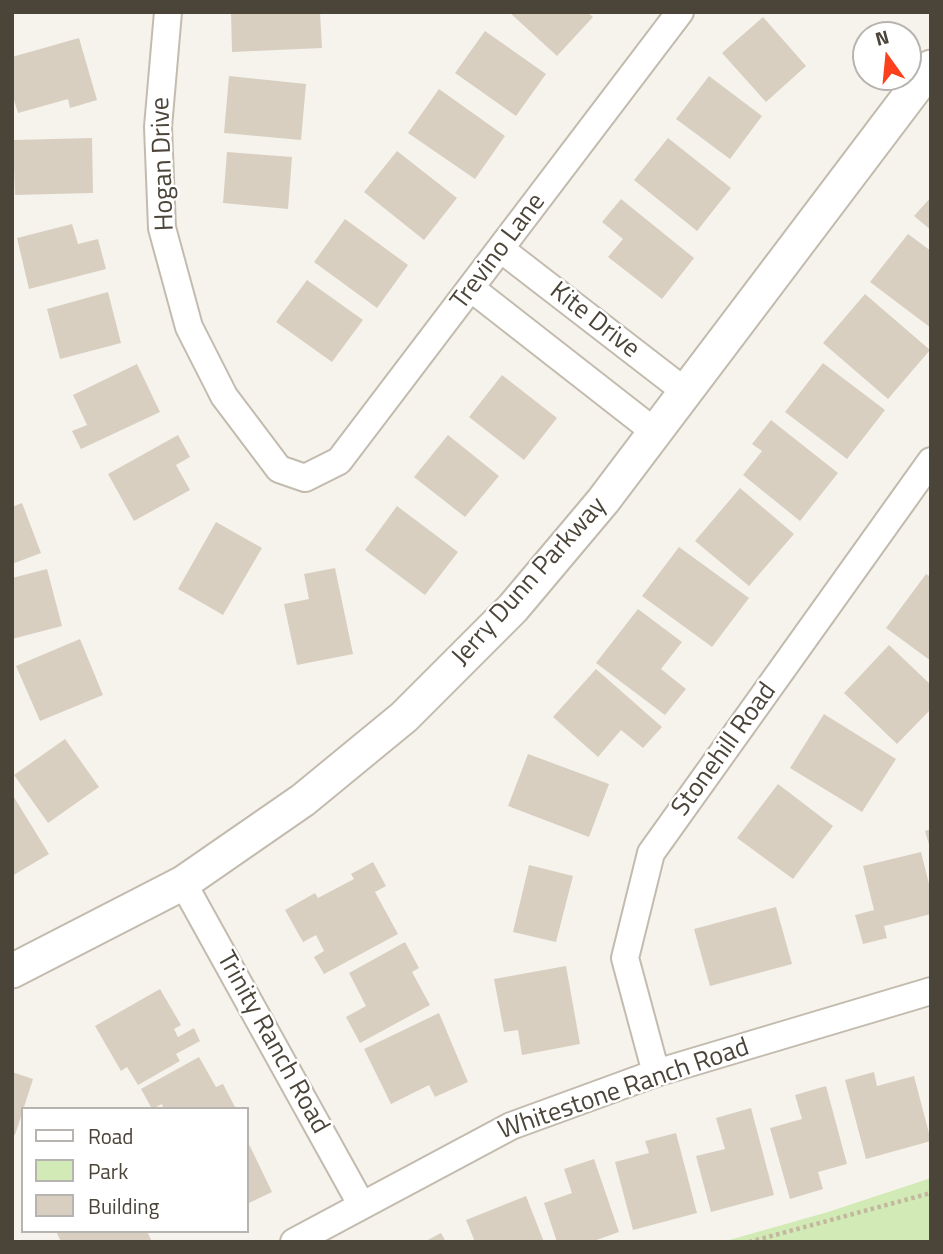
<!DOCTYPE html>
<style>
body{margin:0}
#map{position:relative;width:943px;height:1254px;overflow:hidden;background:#f6f3ec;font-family:"Titillium Web",sans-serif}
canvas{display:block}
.frame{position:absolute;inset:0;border:14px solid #4b4439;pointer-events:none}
.legend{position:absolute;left:21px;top:1107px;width:228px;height:126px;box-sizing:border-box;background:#fff;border:2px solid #b7b4b0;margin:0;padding:9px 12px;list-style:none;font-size:21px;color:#4b4439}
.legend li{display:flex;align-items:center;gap:14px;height:35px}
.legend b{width:35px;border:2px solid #b7b4b0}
.north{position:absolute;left:852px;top:21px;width:70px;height:70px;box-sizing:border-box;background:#fff;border:2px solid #b7b4b0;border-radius:50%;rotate:345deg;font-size:19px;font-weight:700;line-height:28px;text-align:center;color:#4b4439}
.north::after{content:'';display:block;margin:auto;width:24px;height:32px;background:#fc3f1d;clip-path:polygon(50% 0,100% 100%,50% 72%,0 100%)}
</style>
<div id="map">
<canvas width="943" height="1254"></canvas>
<div class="frame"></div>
<ul class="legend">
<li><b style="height:9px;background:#fff"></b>Road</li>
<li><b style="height:19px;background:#d2eab5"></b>Park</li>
<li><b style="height:19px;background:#d8cfc1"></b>Building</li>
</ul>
<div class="north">N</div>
</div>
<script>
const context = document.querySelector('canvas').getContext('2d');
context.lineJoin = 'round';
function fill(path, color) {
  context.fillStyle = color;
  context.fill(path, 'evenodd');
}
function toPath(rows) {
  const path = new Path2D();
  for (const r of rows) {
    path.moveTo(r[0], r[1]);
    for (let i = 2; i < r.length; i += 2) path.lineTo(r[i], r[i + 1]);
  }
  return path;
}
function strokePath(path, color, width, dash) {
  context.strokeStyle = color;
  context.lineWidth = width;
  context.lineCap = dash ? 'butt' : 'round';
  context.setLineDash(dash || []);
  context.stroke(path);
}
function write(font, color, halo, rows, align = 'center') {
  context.font = font + ' "Titillium Web",sans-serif';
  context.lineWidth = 5;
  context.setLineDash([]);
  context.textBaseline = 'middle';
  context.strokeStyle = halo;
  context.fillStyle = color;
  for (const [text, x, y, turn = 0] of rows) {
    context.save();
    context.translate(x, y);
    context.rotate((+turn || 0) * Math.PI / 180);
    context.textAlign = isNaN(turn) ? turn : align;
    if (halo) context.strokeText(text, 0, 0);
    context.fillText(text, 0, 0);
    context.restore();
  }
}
const green = toPath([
 [931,1178,931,1242,722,1242,828,1212]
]);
const building = toPath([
 [231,12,320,12,322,48,232,52],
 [509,12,587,12,593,17,557,56],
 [763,17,806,66,766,102,722,53],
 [485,31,546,74,516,116,455,73],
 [79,38,97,100,70,108,68,99,18,113,12,94,12,57],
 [229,76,306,84,301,140,224,133],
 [709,76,762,116,730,159,676,119],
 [439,89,505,136,475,179,408,133],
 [92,138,93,193,15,195,13,140],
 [668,138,731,188,697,231,634,180],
 [397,151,457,198,424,240,364,192],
 [227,152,292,157,288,209,223,203],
 [931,197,931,230,914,216],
 [621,199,694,258,662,299,608,257,623,239,602,222],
 [345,219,408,265,377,308,314,262],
 [72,224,78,244,98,239,106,269,29,289,17,238],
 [908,234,931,251,931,328,870,282],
 [307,280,363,320,332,362,276,322],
 [108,292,121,343,60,359,47,309],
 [865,294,930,350,888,399,823,343],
 [823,363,885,410,847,459,785,412],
 [137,364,160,412,81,449,72,431,87,425,73,395],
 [502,375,557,418,524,460,469,417],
 [771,420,838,473,800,521,743,475,762,451,752,444],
 [178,435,190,457,176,465,190,490,134,521,108,474],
 [448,435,499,476,465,517,414,477],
 [740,488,794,534,749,586,695,541],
 [22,503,41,553,12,564,12,507],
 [397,506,458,552,425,595,365,550],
 [216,522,262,548,223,615,178,589],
 [679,547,749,598,712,647,642,596],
 [335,568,353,654,297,665,284,604,309,599,304,574],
 [47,569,62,626,12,639,12,578],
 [926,574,931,577,931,661,886,628],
 [638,609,682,642,661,669,686,689,665,715,596,663],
 [80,639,103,695,40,721,16,666],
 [889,645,931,685,931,709,897,744,844,693],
 [596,669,662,727,643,748,621,730,598,757,553,717],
 [824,714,896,759,862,812,790,768],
 [65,739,99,787,48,823,14,775],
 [528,754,609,784,589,837,508,806],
 [778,784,833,826,793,879,737,838],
 [12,794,49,854,12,876],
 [931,829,931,848,930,848,925,831],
 [921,852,931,892,931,914,884,926,887,938,863,944,855,915,874,910,863,866],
 [373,862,386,886,375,892,398,934,324,974,314,957,324,951,316,935,303,942,285,910,315,893,318,898,354,879,351,874],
 [529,865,573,876,556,942,513,932],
 [776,907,792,964,710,986,694,929],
 [405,942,419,968,412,972,430,1005,360,1043,346,1017,366,1006,349,973],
 [566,966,580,1044,522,1055,518,1030,504,1032,494,979],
 [160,989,181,1025,174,1029,178,1037,194,1028,200,1041,176,1054,180,1061,138,1085,127,1067,121,1071,95,1026],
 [439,1013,468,1082,435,1097,429,1085,391,1104,364,1049],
 [199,1057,216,1087,223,1084,236,1109,164,1109,162,1104,152,1109,141,1089],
 [12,1072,33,1079,15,1135,12,1134],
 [874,1072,877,1086,914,1076,931,1141,866,1159,845,1080],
 [826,1086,847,1164,818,1172,823,1189,790,1199,770,1128,802,1119,795,1095],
 [751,1108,774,1195,711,1212,696,1156,725,1149,716,1118],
 [676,1133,697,1213,633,1230,615,1162,649,1153,645,1141],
 [247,1140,272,1192,247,1204],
 [594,1159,619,1232,591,1242,557,1242,544,1203,572,1193,564,1169],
 [526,1196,544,1242,475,1242,466,1220],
 [56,1231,147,1231,152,1242,61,1242],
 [441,1233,446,1242,424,1242]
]);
const path = toPath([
 [749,1242,931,1193]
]);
const minor = toPath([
 [168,12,158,127,162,228,189,327,224,396,279,469,305,478,339,461,680,12],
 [502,250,686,392],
 [472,289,655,432],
 [183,883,361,1204],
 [656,1073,625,958,651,853,931,461],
 [294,1242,511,1126,656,1073,931,991]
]);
const tertiary = toPath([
 [12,971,183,883,303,800,404,717,513,608,603,501,931,67]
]);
const streetNames = [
 ["Hogan Drive",164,164,-92],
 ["Trevino Lane",499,252,-53],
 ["Kite Drive",594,321,38],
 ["Jerry Dunn Parkway",530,582,-48],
 ["Stonehill Road",725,750,-54],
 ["Trinity Ranch Road",272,1043,61],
 ["Whitestone Ranch Road",624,1090,-19]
];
fill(green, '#d2eab5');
fill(building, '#d8cfc1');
strokePath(minor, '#c2bbae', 30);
strokePath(tertiary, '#c2bbae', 37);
strokePath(path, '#c4b79f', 4.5, [3.5, 3.5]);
strokePath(minor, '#fff', 26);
strokePath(tertiary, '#fff', 33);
write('26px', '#4b4439', '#fff', streetNames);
</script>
